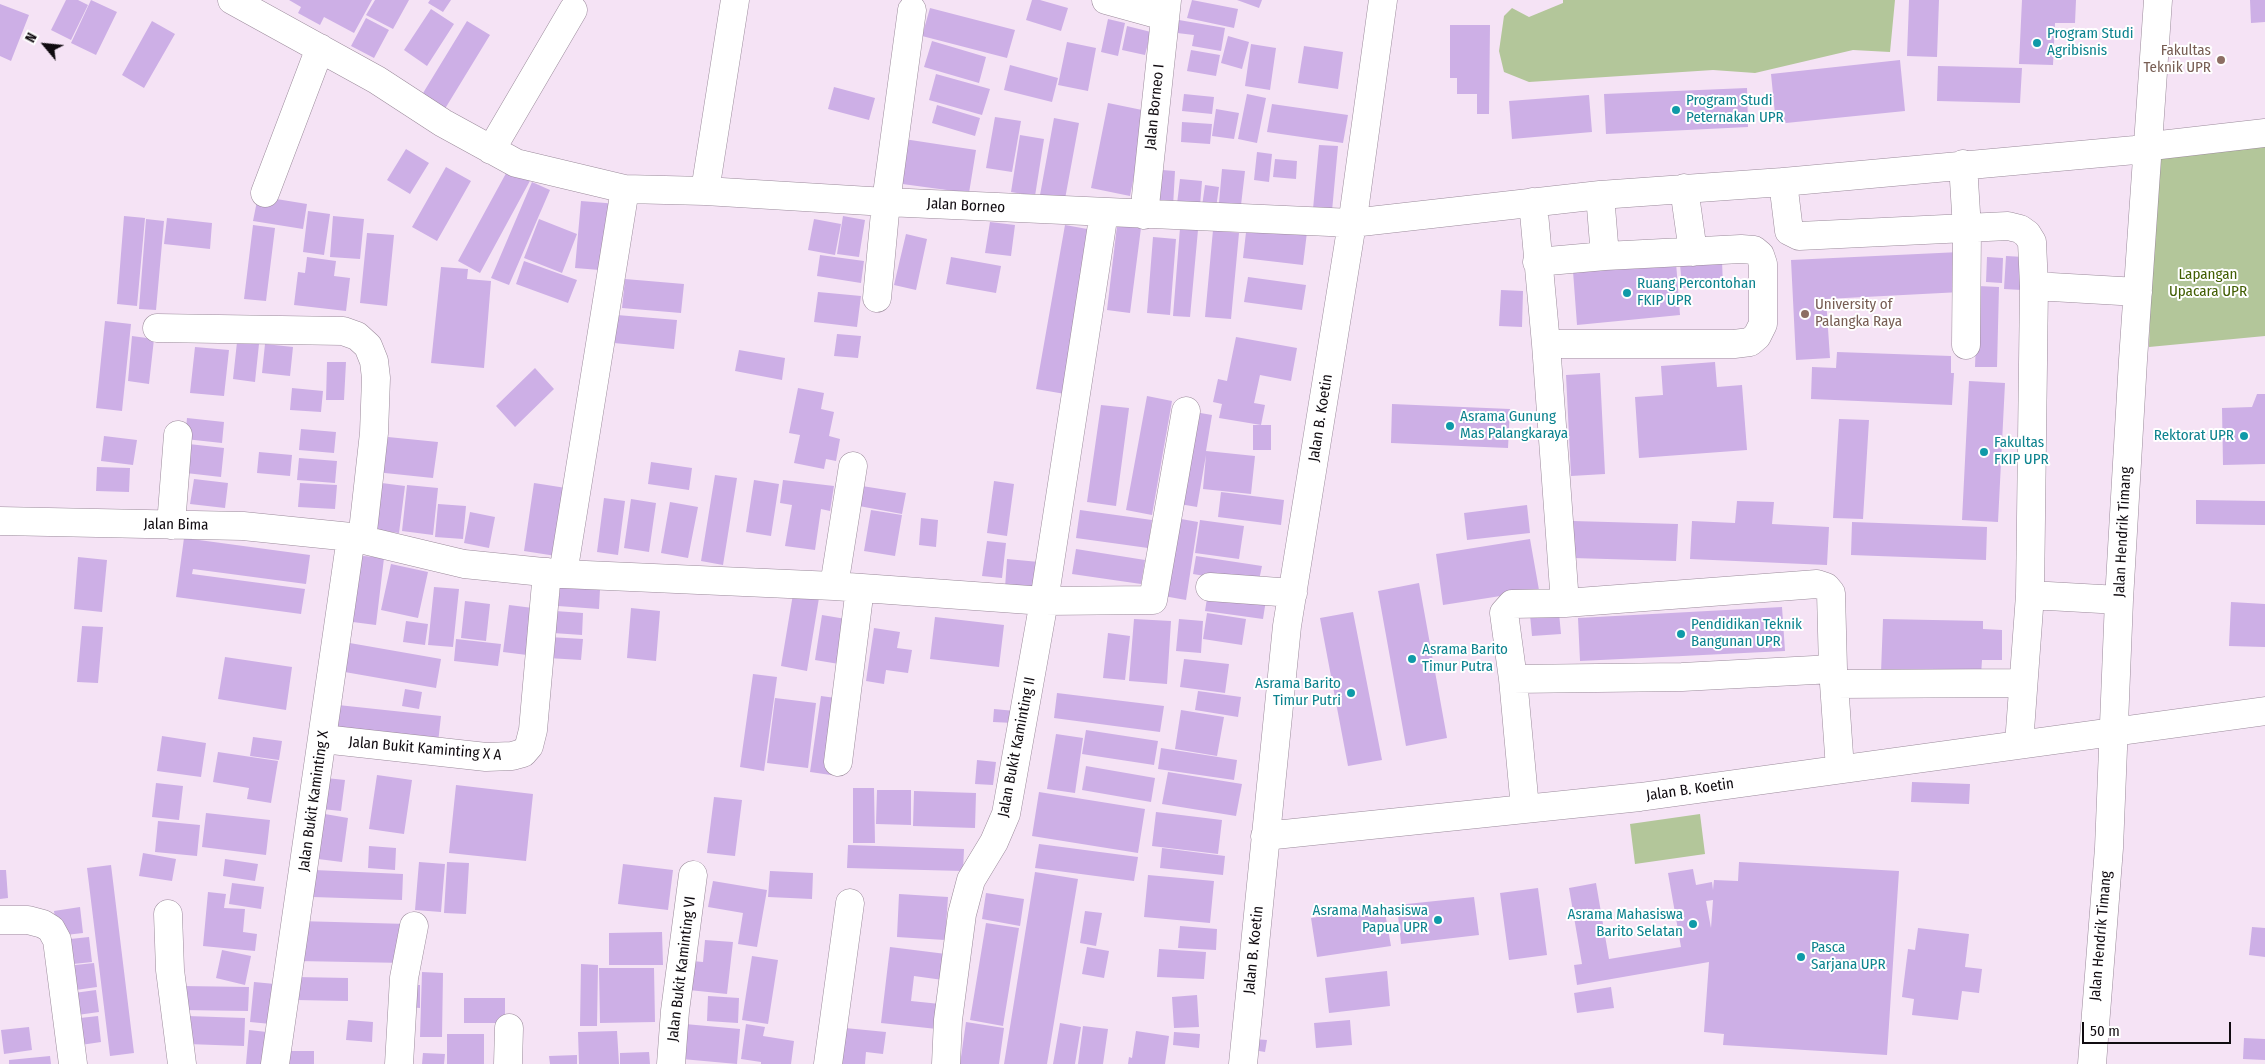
<!DOCTYPE html>
<style>
body{margin:0}
#map{position:relative;width:2265px;height:1064px;overflow:hidden;background:#f5e3f5;font-family:"Fira Sans Condensed",sans-serif}
canvas{display:block}
.north{position:absolute;left:20px;top:20px;width:50px;height:50px;-webkit-text-stroke:4px #fff;paint-order:stroke;rotate:298deg;font-size:14px;font-weight:700;line-height:20px;text-align:center;color:#100b10}
.north::after{content:'';display:block;margin:auto;width:18px;height:22px;background:#100b10;clip-path:polygon(50% 0,100% 100%,50% 72%,0 100%)}
.scale{position:absolute;left:2082px;top:1022px;width:149px;height:22px;box-sizing:border-box;border:2px solid #100b10;border-top:0;padding-left:6px;font-size:15px;line-height:18px;white-space:nowrap;color:#100b10;-webkit-text-stroke:4px #fff;paint-order:stroke}
</style>
<div id="map">
<canvas width="2265" height="1064"></canvas>
<div class="north">N</div>
<div class="scale">50 m</div>
</div>
<script>
const context = document.querySelector('canvas').getContext('2d');
context.lineJoin = 'round';
function fill(path, color) {
  context.fillStyle = color;
  context.fill(path, 'evenodd');
}
function toPath(rows) {
  const path = new Path2D();
  for (const r of rows) {
    path.moveTo(r[0], r[1]);
    for (let i = 2; i < r.length; i += 2) path.lineTo(r[i], r[i + 1]);
  }
  return path;
}
function strokePath(path, color, width, dash) {
  context.strokeStyle = color;
  context.lineWidth = width;
  context.lineCap = dash ? 'butt' : 'round';
  context.setLineDash(dash || []);
  context.stroke(path);
}
function write(font, color, halo, rows, align = 'center') {
  context.font = font + ' "Fira Sans Condensed",sans-serif';
  context.lineWidth = 4;
  context.setLineDash([]);
  context.textBaseline = 'middle';
  context.strokeStyle = halo;
  context.fillStyle = color;
  for (const [text, x, y, turn = 0] of rows) {
    context.save();
    context.translate(x, y);
    context.rotate((+turn || 0) * Math.PI / 180);
    context.textAlign = isNaN(turn) ? turn : align;
    if (halo) context.strokeText(text, 0, 0);
    context.fillText(text, 0, 0);
    context.restore();
  }
}
const green = toPath([
 [1563,0,1895,0,1890,52,1853,50,1755,73,1713,70,1529,82,1504,72,1499,51,1504,16,1512,8,1529,17,1563,3],
 [2265,141,2265,336,2149,347,2155,148],
 [1700,814,1705,854,1635,864,1630,824]
]);
const building = toPath([
 [66,0,78,0,88,5,71,40,51,30],
 [91,0,117,12,96,55,71,43],
 [289,0,372,0,354,33,324,17,320,25,298,13,301,7],
 [375,0,409,0,393,29,366,15],
 [430,0,451,0,443,12,428,3],
 [1032,0,1040,0,1068,8,1061,31,1026,20],
 [1192,0,1238,9,1234,28,1187,18],
 [1237,0,1262,0,1259,8],
 [1909,0,1939,0,1937,57,1907,56],
 [2022,0,2076,0,2075,23,2055,23,2053,65,2019,64],
 [2250,0,2265,0,2265,22,2251,23],
 [0,4,29,15,11,61,0,56],
 [930,8,1015,30,1007,58,922,36],
 [431,9,454,24,427,66,404,50],
 [366,18,389,30,374,58,351,46],
 [1108,19,1125,23,1118,56,1101,52],
 [1179,20,1225,28,1221,51,1192,46,1194,35,1177,33],
 [152,21,175,34,144,88,122,75],
 [467,21,490,35,443,112,420,98],
 [1450,25,1490,25,1489,114,1477,114,1477,94,1457,94,1457,78,1450,78],
 [1127,26,1151,32,1145,55,1122,50],
 [1228,36,1249,42,1242,69,1221,63],
 [932,41,986,57,979,83,924,67],
 [1067,42,1096,48,1088,91,1058,85],
 [1251,44,1276,48,1270,90,1245,86],
 [1304,46,1343,52,1338,89,1298,83],
 [1191,50,1220,55,1216,76,1187,71],
 [1900,60,1905,111,1776,124,1771,74],
 [1010,65,1058,78,1052,102,1004,90],
 [1938,66,2022,68,2020,103,1937,101],
 [936,74,990,89,982,115,929,100],
 [834,87,875,98,869,120,828,109],
 [1747,88,1748,127,1606,134,1604,94],
 [1184,94,1214,97,1212,114,1182,111],
 [1247,94,1266,98,1257,143,1238,139],
 [1589,95,1592,132,1512,139,1509,101],
 [1108,103,1147,111,1130,196,1091,188],
 [1272,104,1348,115,1343,143,1267,132],
 [937,105,980,118,975,136,932,123],
 [1216,109,1239,113,1234,139,1212,136],
 [995,117,1021,121,1012,172,986,168],
 [1054,118,1079,123,1065,199,1040,195],
 [1182,122,1212,124,1210,144,1181,142],
 [1020,135,1044,139,1035,196,1011,192],
 [904,139,976,150,969,193,895,183],
 [1319,145,1338,146,1332,211,1313,209],
 [406,149,429,163,410,194,387,180],
 [1257,152,1272,154,1269,182,1254,180],
 [1275,159,1297,161,1296,179,1273,177],
 [510,166,531,179,480,273,458,261],
 [446,167,471,181,437,241,412,227],
 [1222,169,1245,171,1241,205,1219,203],
 [1162,170,1175,171,1173,207,1159,206],
 [1180,179,1202,181,1200,206,1177,204],
 [532,182,550,190,509,285,491,278],
 [1205,185,1219,187,1216,208,1202,206],
 [258,196,307,204,303,229,253,221],
 [581,201,618,204,612,271,575,268],
 [308,211,330,214,324,255,303,252],
 [124,216,145,218,137,306,117,304],
 [333,216,364,219,360,259,330,257],
 [843,216,865,220,859,257,837,254],
 [167,218,212,223,210,249,164,244],
 [146,219,164,221,156,310,139,309],
 [539,219,577,234,562,273,524,258],
 [814,219,841,224,835,255,808,250],
 [990,222,1015,225,1011,256,985,253],
 [1247,224,1307,232,1303,265,1243,258],
 [253,225,275,228,266,301,244,299],
 [1065,225,1093,230,1065,394,1036,389],
 [1117,226,1141,228,1130,313,1107,310],
 [1180,228,1198,230,1190,317,1173,316],
 [1213,230,1239,233,1231,319,1205,317],
 [367,233,394,235,387,306,360,303],
 [906,234,927,239,916,290,894,285],
 [1153,237,1176,239,1170,315,1147,313],
 [1960,252,1961,292,1826,299,1830,358,1796,360,1791,260],
 [820,255,864,261,861,283,817,276],
 [2006,256,2024,257,2022,290,2004,289],
 [307,257,336,261,334,276,350,278,346,311,294,305,298,272,305,273],
 [951,257,1001,266,996,293,946,284],
 [1987,257,2003,258,2002,283,1986,282],
 [524,261,577,280,568,303,516,284],
 [1722,261,1723,285,1682,288,1680,264],
 [1676,262,1680,315,1577,325,1573,271],
 [441,267,468,269,467,279,491,281,484,368,431,363],
 [1248,277,1306,285,1302,310,1244,302],
 [625,279,684,284,681,313,622,308],
 [1978,286,1999,287,1997,367,1975,367],
 [1501,290,1523,291,1522,327,1499,326],
 [818,292,861,296,857,327,814,322],
 [617,315,677,320,674,349,614,343],
 [105,321,131,324,122,411,96,408],
 [837,334,861,336,858,358,834,356],
 [132,336,154,339,149,384,128,381],
 [1236,337,1297,348,1291,381,1260,375,1254,403,1265,405,1261,425,1219,418,1222,404,1213,402,1218,379,1227,381],
 [237,342,259,344,255,382,233,379],
 [265,344,293,347,290,376,262,373],
 [195,347,229,350,224,396,190,393],
 [739,350,785,358,782,380,735,371],
 [1837,352,1951,356,1951,373,1954,373,1952,405,1811,399,1812,367,1836,368],
 [327,362,346,362,344,400,326,400],
 [1715,362,1717,387,1742,385,1747,450,1639,458,1635,397,1663,395,1661,366],
 [535,368,554,389,515,427,496,406],
 [1600,373,1605,474,1571,476,1566,375],
 [1969,381,2005,383,1998,522,1962,520],
 [292,388,323,391,321,412,290,410],
 [798,388,824,393,821,409,834,412,829,436,840,439,836,461,826,459,824,469,794,463,800,435,789,433],
 [2257,394,2265,394,2265,464,2223,465,2222,408,2252,407],
 [1147,396,1172,401,1152,515,1126,510],
 [1392,404,1510,409,1508,448,1391,443],
 [1101,405,1129,408,1116,506,1087,502],
 [1189,411,1212,415,1206,451,1255,456,1251,494,1203,489,1206,455,1197,507,1174,503],
 [187,418,224,422,222,443,185,439],
 [1839,419,1869,420,1863,519,1833,518],
 [1253,425,1271,425,1271,450,1253,450],
 [301,429,336,432,334,453,299,450],
 [104,436,137,440,133,465,101,461],
 [378,436,438,442,433,478,375,472],
 [189,444,224,448,221,477,186,473],
 [259,452,292,455,290,476,257,473],
 [299,458,337,461,335,483,297,480],
 [651,462,692,468,689,490,648,484],
 [97,467,130,468,129,492,96,491],
 [715,475,737,478,723,565,701,561],
 [194,479,228,483,225,508,190,504],
 [754,480,779,484,771,536,746,532],
 [783,480,834,486,830,511,821,509,815,550,785,546,792,505,780,503],
 [994,481,1014,484,1007,536,987,533],
 [374,482,405,486,399,533,368,529],
 [300,483,337,485,335,509,298,507],
 [534,483,566,488,556,556,524,551],
 [407,485,438,488,433,535,402,531],
 [862,486,906,493,902,514,859,506],
 [1221,492,1284,500,1281,525,1218,517],
 [604,498,625,501,618,555,597,552],
 [631,499,656,503,649,552,624,548],
 [2196,500,2265,501,2265,525,2196,524],
 [1737,501,1774,502,1772,524,1829,527,1827,565,1690,559,1692,521,1735,523],
 [670,502,698,507,688,558,661,553],
 [438,504,466,506,463,539,435,537],
 [1527,505,1530,533,1467,540,1464,513],
 [871,510,902,515,895,556,864,551],
 [1080,510,1152,520,1148,548,1076,538],
 [470,512,495,517,489,548,464,543],
 [1170,517,1198,522,1186,600,1158,595],
 [921,518,938,520,936,547,919,545],
 [1200,520,1244,526,1239,559,1195,553],
 [1573,521,1678,524,1676,561,1572,558],
 [1852,522,1987,527,1986,560,1851,555],
 [184,538,310,555,306,584,193,569,192,574,305,589,301,614,176,597],
 [1530,539,1539,590,1443,605,1436,554],
 [987,541,1006,543,1002,578,982,576],
 [1076,549,1145,560,1141,584,1072,574],
 [354,555,384,558,376,625,345,621],
 [1196,556,1262,566,1258,585,1193,574],
 [78,557,107,560,102,612,74,609],
 [1007,559,1039,562,1037,590,1005,588],
 [391,564,428,572,418,618,381,610],
 [1419,583,1447,738,1406,746,1378,591],
 [560,586,600,589,599,609,558,606],
 [434,587,459,589,453,647,428,645],
 [1208,592,1266,600,1263,619,1205,611],
 [793,594,819,598,807,671,781,666],
 [465,601,490,604,486,641,461,638],
 [2231,602,2265,604,2265,647,2229,646],
 [509,605,533,608,527,655,503,652],
 [1782,607,1785,651,1580,661,1578,618],
 [631,608,660,611,656,661,627,658],
 [555,611,583,613,582,635,553,633],
 [1353,612,1382,760,1348,766,1320,618],
 [1207,613,1246,619,1242,645,1203,639],
 [1559,613,1561,634,1532,636,1530,615],
 [822,615,852,620,845,665,815,660],
 [935,617,1004,625,999,667,930,659],
 [1134,619,1171,621,1167,684,1129,681],
 [1179,619,1203,621,1201,653,1176,651],
 [1883,619,1983,621,1983,629,2002,630,2002,660,1982,660,1981,675,1881,673],
 [406,621,428,624,425,645,403,642],
 [82,626,103,627,98,683,77,682],
 [874,628,900,632,897,648,912,650,908,673,886,670,884,684,866,681],
 [1108,633,1130,636,1125,680,1103,678],
 [549,637,583,639,581,660,548,658],
 [456,639,501,644,498,666,454,661],
 [344,642,441,659,436,688,339,671],
 [225,657,292,667,286,710,218,699],
 [1184,659,1229,664,1225,693,1180,687],
 [753,674,777,677,764,771,740,767],
 [405,689,422,692,419,709,402,706],
 [1198,691,1241,697,1238,717,1195,710],
 [1057,693,1164,706,1160,732,1054,718],
 [821,696,843,699,831,775,810,772],
 [775,698,816,703,808,768,767,763],
 [338,705,441,716,438,743,336,733],
 [994,709,1015,711,1014,723,993,722],
 [1181,710,1224,717,1217,756,1175,749],
 [1086,730,1158,741,1154,765,1082,754],
 [1056,734,1083,738,1075,793,1047,789],
 [162,736,206,743,201,777,157,771],
 [253,737,282,741,279,760,250,756],
 [1161,748,1237,760,1234,780,1158,769],
 [218,752,278,761,271,803,247,799,249,788,213,782],
 [977,760,996,762,993,785,975,784],
 [1086,766,1155,778,1151,802,1082,790],
 [1168,772,1242,784,1236,816,1162,804],
 [377,775,412,780,404,834,369,829],
 [326,778,345,780,341,811,322,809],
 [1912,782,1970,784,1969,804,1911,802],
 [156,783,183,786,179,820,152,817],
 [456,785,533,794,526,861,449,853],
 [853,788,874,788,875,843,853,843],
 [877,790,911,790,911,825,876,824],
 [914,791,976,793,975,828,913,826],
 [1039,792,1145,809,1138,853,1032,836],
 [714,797,742,800,735,856,707,853],
 [1156,812,1222,820,1218,854,1152,846],
 [206,813,270,820,266,855,202,847],
 [319,813,348,818,342,862,310,858],
 [158,821,200,825,197,856,155,852],
 [1039,844,1138,857,1134,881,1035,868],
 [848,845,964,849,963,871,847,868],
 [369,846,396,848,395,870,368,868],
 [1162,848,1225,856,1223,875,1160,868],
 [143,853,176,859,172,881,139,876],
 [225,859,258,864,255,881,223,876],
 [419,862,445,864,441,912,415,910],
 [447,862,469,863,466,914,444,913],
 [1739,862,1899,871,1887,1055,1723,1045,1724,1034,1704,1032,1709,962,1577,985,1574,965,1582,964,1569,888,1596,883,1609,959,1681,947,1668,873,1693,869,1696,885,1712,882,1713,890,1714,880,1738,881],
 [1713,900,1711,928,1706,901],
 [623,864,673,870,668,910,618,904],
 [111,865,134,1053,110,1056,87,868],
 [0,870,6,870,8,898,0,899],
 [314,870,403,874,402,900,313,897],
 [770,871,813,873,812,899,768,897],
 [1035,872,1078,879,1047,1064,1004,1064],
 [1148,875,1214,881,1210,923,1144,917],
 [713,881,767,890,757,947,738,944,743,913,708,907],
 [232,883,264,887,261,909,229,904],
 [1538,888,1547,955,1509,960,1500,893],
 [208,892,226,894,224,908,245,909,243,932,257,934,255,951,203,946],
 [986,893,1024,899,1020,926,982,919],
 [899,894,948,897,945,940,897,937],
 [1474,897,1479,935,1401,944,1397,905],
 [80,907,83,933,57,936,54,911],
 [1384,907,1391,946,1317,957,1311,918],
 [1085,911,1102,913,1096,946,1080,943],
 [298,921,408,924,406,963,297,961],
 [986,923,1019,928,1003,1026,970,1020],
 [1180,926,1217,929,1216,950,1178,948],
 [2252,927,2265,928,2265,957,2249,955],
 [1918,928,1969,934,1965,967,1982,969,1979,993,1962,991,1958,1020,1912,1015,1914,999,1902,997,1908,949,1915,950],
 [662,932,663,965,609,965,609,933],
 [89,937,92,962,64,965,61,940],
 [705,940,733,942,727,994,689,990,692,961,703,962],
 [890,947,946,954,943,980,914,976,911,1001,940,1004,937,1029,881,1023],
 [1087,947,1109,951,1104,978,1082,974],
 [1159,949,1206,952,1204,979,1157,977],
 [222,950,251,956,245,985,216,978],
 [752,956,778,960,768,1024,742,1020],
 [94,963,97,987,69,991,66,966],
 [581,964,598,965,597,1026,580,1026],
 [599,968,654,968,655,1022,600,1023],
 [1387,971,1390,1006,1329,1013,1325,978],
 [422,972,443,973,442,1037,420,1037],
 [296,977,348,978,348,1001,296,1000],
 [254,982,275,984,271,1024,250,1022],
 [406,985,420,985,420,1008,405,1007],
 [182,986,249,987,248,1011,181,1010],
 [1611,987,1614,1008,1577,1013,1574,993],
 [96,990,99,1012,70,1016,67,994],
 [1197,995,1199,1027,1174,1028,1172,997],
 [708,996,739,998,738,1023,707,1021],
 [464,998,505,998,505,1023,464,1023],
 [98,1016,101,1042,74,1046,71,1019],
 [187,1016,245,1018,244,1046,187,1044],
 [348,1020,373,1022,372,1042,346,1040],
 [1350,1020,1352,1045,1316,1048,1314,1023],
 [966,1022,1004,1028,999,1064,960,1064],
 [1060,1023,1081,1027,1075,1064,1053,1064],
 [685,1024,740,1029,737,1064,682,1059],
 [746,1024,765,1027,763,1036,794,1041,791,1064,761,1064,761,1062,741,1059],
 [1083,1026,1108,1029,1103,1064,1078,1064],
 [29,1027,32,1050,4,1054,1,1030],
 [845,1028,886,1032,883,1054,866,1052,865,1064,840,1064],
 [249,1030,267,1032,264,1064,246,1064],
 [617,1031,619,1064,579,1064,578,1032],
 [1136,1031,1169,1036,1165,1064,1128,1064,1129,1057,1132,1058],
 [1174,1032,1200,1034,1199,1048,1173,1045],
 [447,1034,484,1034,484,1064,447,1064],
 [2244,1038,2265,1039,2265,1060,2243,1059],
 [1254,1039,1267,1040,1265,1052,1253,1050],
 [280,1051,314,1051,314,1064,279,1064],
 [649,1052,650,1064,620,1064,620,1053],
 [423,1053,445,1054,444,1064,422,1064],
 [577,1055,577,1064,550,1064,549,1056],
 [50,1056,51,1064,9,1064,9,1060]
]);
const minor = toPath([
 [232,0,377,80,443,123,516,163,625,189,705,191,886,202,1352,223,1600,195,1783,182,2135,150,2160,145,2265,133],
 [1106,0,1164,16],
 [491,150,573,10],
 [1963,164,1967,229,1966,345],
 [1783,182,1789,231,1799,236,2008,226,2020,229,2027,234,2032,242,2034,286],
 [1684,188,1693,252],
 [705,191,735,0],
 [265,193,320,48],
 [1533,202,1546,344,1565,603],
 [1144,215,1167,0],
 [1537,262,1605,256],
 [877,298,886,202,912,10],
 [157,328,343,331,357,336,368,346,374,361,376,378,374,433,362,540],
 [1546,344,1734,344,1750,342,1757,336,1763,324,1763,264,1760,255,1754,250,1741,249,1605,256,1600,195],
 [0,521,243,526,351,537,464,564,563,574,834,586,1044,601,1153,600,1186,411],
 [171,525,178,435],
 [563,574,625,189],
 [834,586,853,466],
 [1210,587,1293,593],
 [2030,595,2119,600],
 [1513,679,1682,677,1833,669],
 [1834,684,2022,683],
 [323,739,486,757,512,756,523,753,529,746,533,730,547,572],
 [2019,744,2030,595,2034,286,2138,292],
 [838,762,860,588],
 [1525,808,1513,679,1504,613,1512,604,1565,603,1817,584,1826,587,1831,593,1833,669,1840,769],
 [1265,836,1640,797,2265,711],
 [168,914,170,970,182,1064],
 [0,920,28,920,43,924,51,929,57,940,73,1064],
 [275,1064,351,537],
 [399,1064,404,978,414,926],
 [508,1064,509,1028],
 [671,1064,675,1011,693,875],
 [828,1064,850,903],
 [946,1064,948,1020,962,914,971,880,994,842,1006,814,1044,601,1104,212],
 [1243,1064,1287,626,1354,211,1383,0],
 [2092,1064,2109,848,2119,600,2133,360,2158,0]
]);
const markers = [
 [2037,43,5,"#0f9aa8"],
 [2221,60,5,"#8d6e63"],
 [1676,110,5,"#0f9aa8"],
 [1627,293,5,"#0f9aa8"],
 [1805,314,5,"#8d6e63"],
 [1450,426,5,"#0f9aa8"],
 [2244,436,5,"#0f9aa8"],
 [1984,452,5,"#0f9aa8"],
 [1681,634,5,"#0f9aa8"],
 [1412,659,5,"#0f9aa8"],
 [1351,693,5,"#0f9aa8"],
 [1438,920,5,"#0f9aa8"],
 [1693,924,5,"#0f9aa8"],
 [1801,957,5,"#0f9aa8"]
];
const cultureNames = [
 ["Program Studi",2047,34],
 ["Agribisnis",2047,51],
 ["Program Studi",1686,101],
 ["Peternakan UPR",1686,118],
 ["Ruang Percontohan",1637,284],
 ["FKIP UPR",1637,301],
 ["Asrama Gunung",1460,417],
 ["Mas Palangkaraya",1460,434],
 ["Rektorat UPR",2234,436,"right"],
 ["Fakultas",1994,443],
 ["FKIP UPR",1994,460],
 ["Pendidikan Teknik",1691,625],
 ["Bangunan UPR",1691,642],
 ["Asrama Barito",1422,650],
 ["Timur Putra",1422,667],
 ["Asrama Barito",1341,684,"right"],
 ["Timur Putri",1341,701,"right"],
 ["Asrama Mahasiswa",1428,911,"right"],
 ["Papua UPR",1428,928,"right"],
 ["Asrama Mahasiswa",1683,915,"right"],
 ["Barito Selatan",1683,932,"right"],
 ["Pasca",1811,948],
 ["Sarjana UPR",1811,965]
];
const educationNames = [
 ["Fakultas",2211,51],
 ["Teknik UPR",2211,68],
 ["University of",1815,305,"left"],
 ["Palangka Raya",1815,322,"left"]
];
const streetNames = [
 ["Jalan Borneo I",1155,107,-84],
 ["Jalan Borneo",966,206,3],
 ["Jalan B. Koetin",1321,418,-81],
 ["Jalan Bima",176,525,1],
 ["Jalan Hendrik Timang",2123,532,-87],
 ["Jalan Bukit Kaminting II",1017,747,-79],
 ["Jalan Bukit Kaminting X A",425,749,5],
 ["Jalan B. Koetin",1690,790,-8],
 ["Jalan Bukit Kaminting X",314,801,-82],
 ["Jalan Hendrik Timang",2101,936,-85],
 ["Jalan B. Koetin",1254,950,-84],
 ["Jalan Bukit Kaminting VI",682,969,-83]
];
const parkNames = [
 ["Lapangan",2208,275],
 ["Upacara UPR",2208,292]
];
fill(green, '#b3c69a');
fill(building, '#cdafe6');
strokePath(minor, '#9b8b9b', 29);
strokePath(minor, '#fff', 28);
for (const [x, y, r, color] of markers) {
  const dot = new Path2D();
  dot.arc(x, y, r, 0, 2 * Math.PI);
  context.fillStyle = color;
  context.fill(dot);
  strokePath(dot, '#fff', 2);
}
write('15px', '#0d838f', '#fff', cultureNames, 'left');
write('15px', '#785e54', '#fff', educationNames, 'right');
write('15px', '#100b10', '#fff', streetNames);
write('15px', '#425e03', '#fff', parkNames);
</script>
